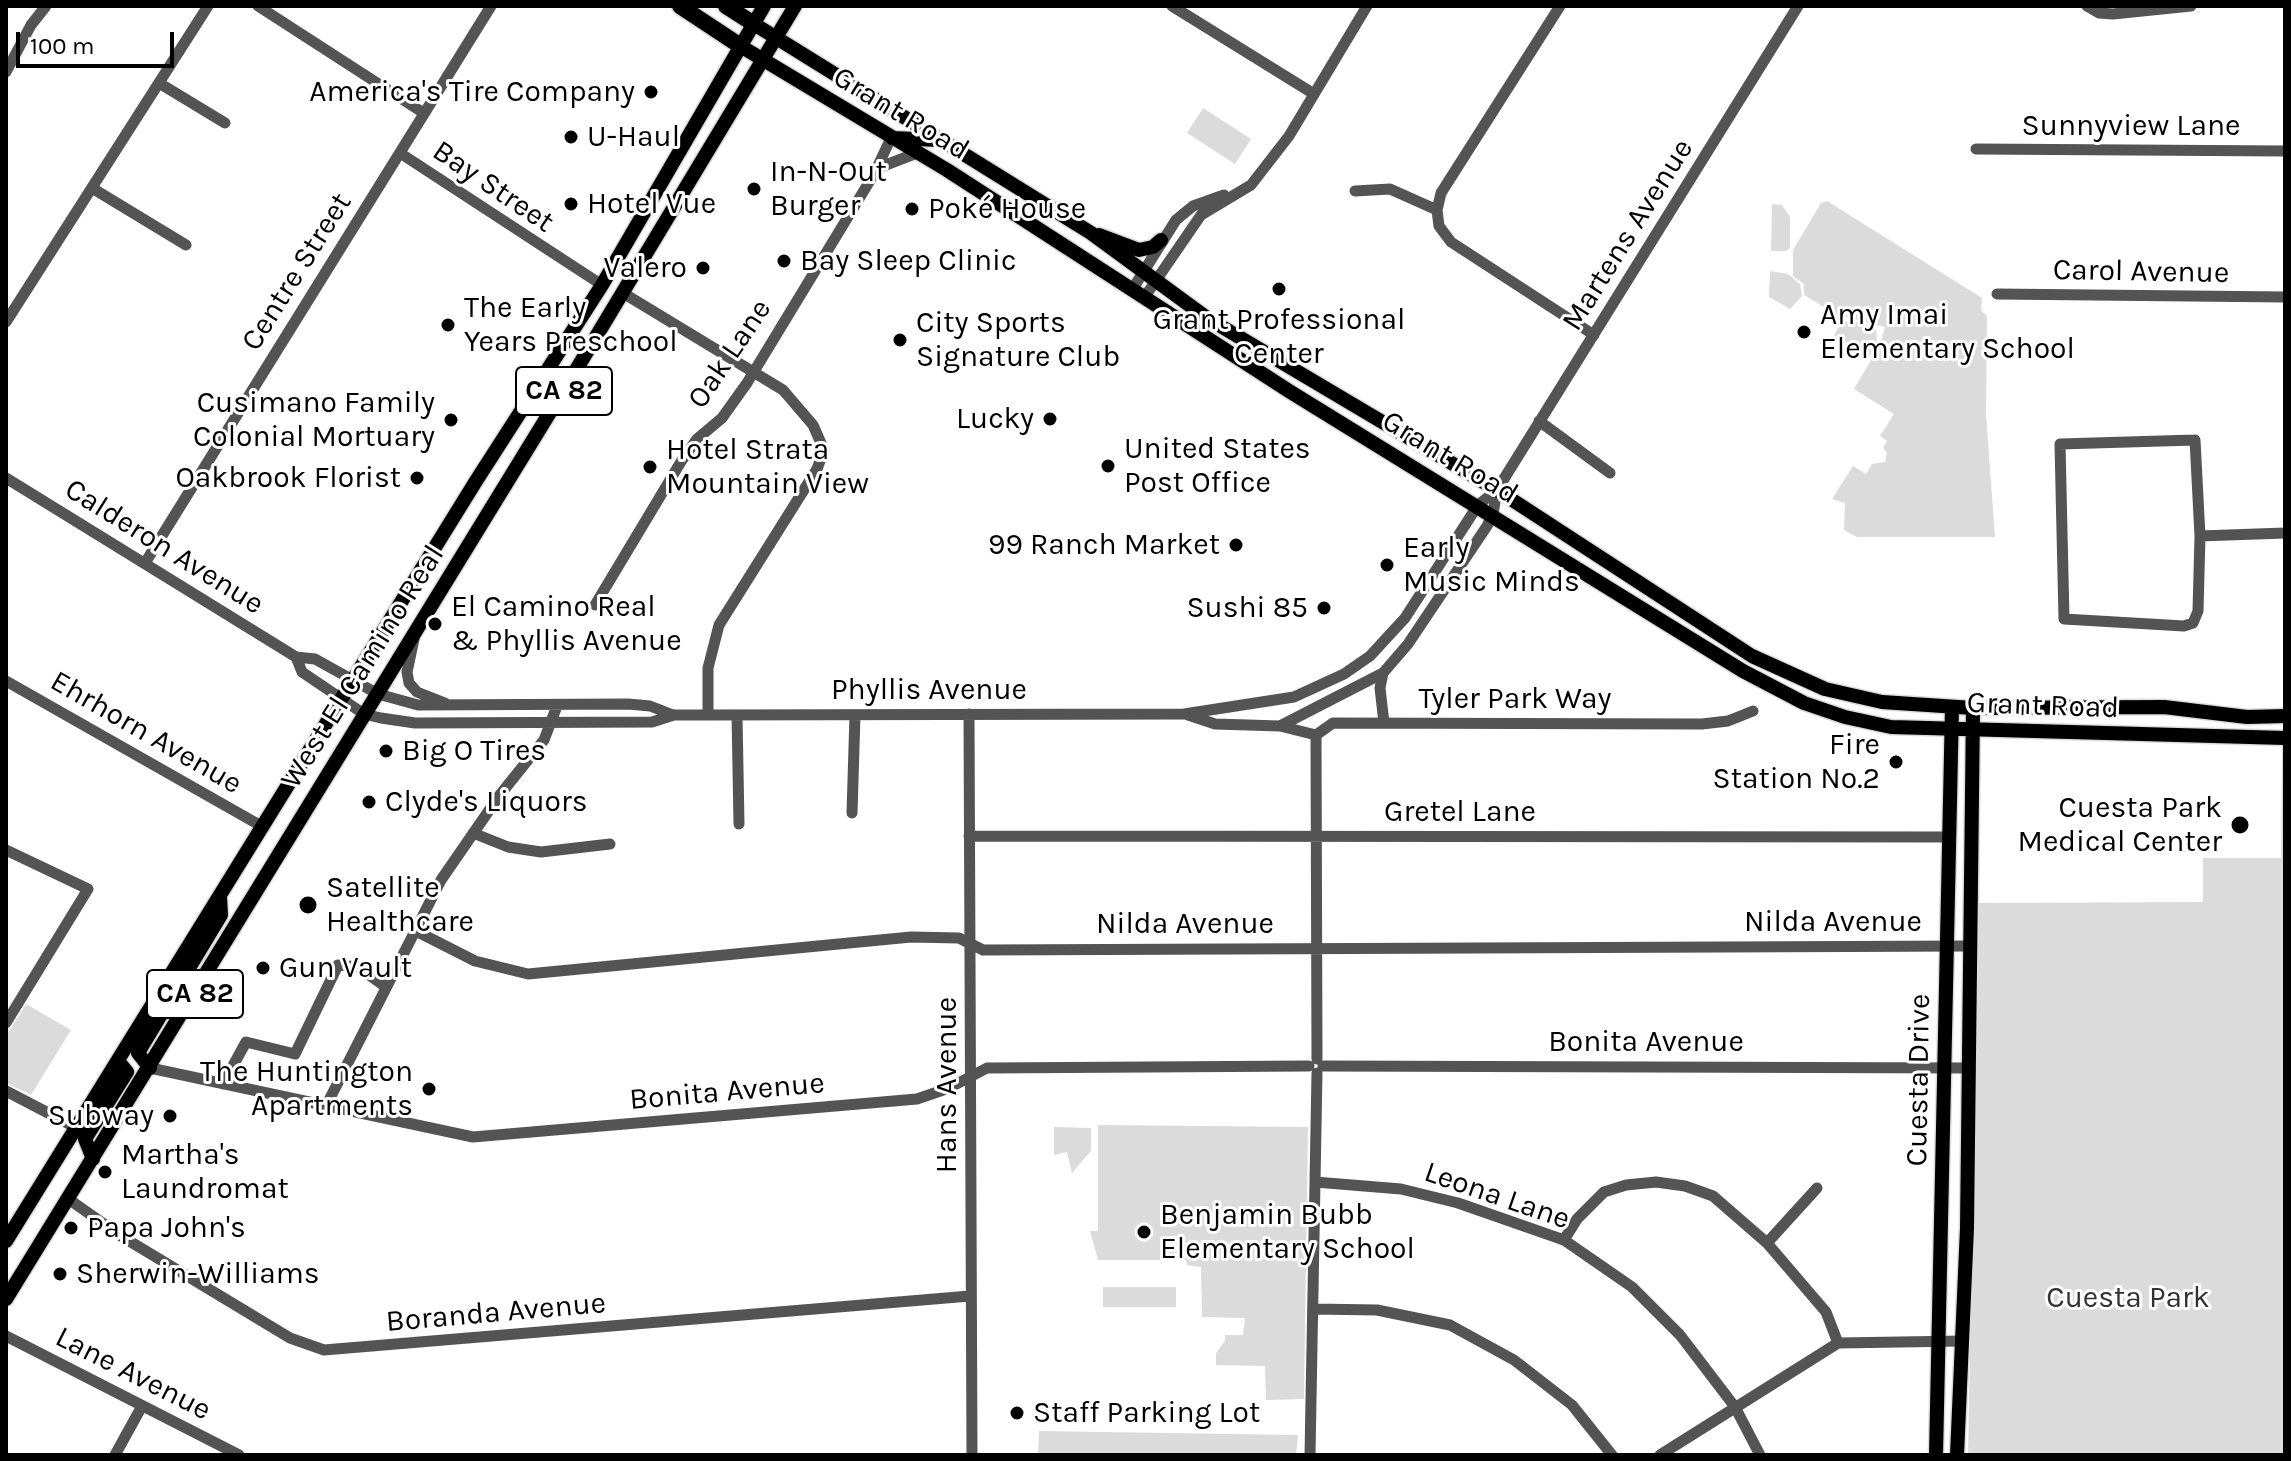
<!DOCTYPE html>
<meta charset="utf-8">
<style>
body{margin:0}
#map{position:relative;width:2291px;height:1461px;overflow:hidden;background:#fff;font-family:Karla,sans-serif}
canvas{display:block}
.frame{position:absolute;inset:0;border:8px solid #000;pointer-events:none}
.scale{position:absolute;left:16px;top:32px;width:158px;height:36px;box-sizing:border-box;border:4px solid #000;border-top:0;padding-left:10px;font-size:24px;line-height:28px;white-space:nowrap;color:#000;-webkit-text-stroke:6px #fff;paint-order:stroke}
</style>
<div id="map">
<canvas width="2291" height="1461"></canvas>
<div class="frame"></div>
<div class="scale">100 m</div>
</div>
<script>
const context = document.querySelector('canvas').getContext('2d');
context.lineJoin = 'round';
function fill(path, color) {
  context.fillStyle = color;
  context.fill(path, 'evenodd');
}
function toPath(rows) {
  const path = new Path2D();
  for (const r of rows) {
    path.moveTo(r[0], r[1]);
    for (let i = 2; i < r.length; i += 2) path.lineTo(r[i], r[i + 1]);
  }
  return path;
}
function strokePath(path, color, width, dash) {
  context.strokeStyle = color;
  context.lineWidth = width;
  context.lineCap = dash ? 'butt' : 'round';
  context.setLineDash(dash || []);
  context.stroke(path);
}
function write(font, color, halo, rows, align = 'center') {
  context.font = font + ' Karla,sans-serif';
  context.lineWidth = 6;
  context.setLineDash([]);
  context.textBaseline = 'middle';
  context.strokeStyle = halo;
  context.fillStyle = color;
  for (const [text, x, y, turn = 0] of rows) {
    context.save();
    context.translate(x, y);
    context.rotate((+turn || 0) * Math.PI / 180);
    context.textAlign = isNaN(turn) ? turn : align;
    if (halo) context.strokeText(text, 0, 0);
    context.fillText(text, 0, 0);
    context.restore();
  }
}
const green = toPath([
 [1203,108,1251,139,1235,164,1187,133],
 [1827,201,1982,298,1981,310,1987,316,1986,415,1995,537,1857,537,1844,530,1845,503,1832,499,1853,466,1866,474,1872,464,1885,462,1887,453,1883,448,1887,441,1880,436,1894,414,1854,389,1880,345,1885,327,1837,315,1804,295,1804,284,1793,276,1793,250,1821,203],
 [1772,204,1782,205,1790,217,1790,248,1786,251,1771,251],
 [1770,271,1788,274,1800,284,1802,296,1790,309,1769,297],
 [1842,321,1865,323,1876,330,1877,343,1870,356,1834,335],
 [2282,744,2285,744,2285,1455,1968,1455,1978,903,2203,902,2203,858,2281,858],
 [26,1004,71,1030,31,1095,6,1083,6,1036],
 [1098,1125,1308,1127,1304,1399,1266,1400,1265,1366,1216,1365,1216,1353,1225,1341,1225,1335,1243,1335,1245,1318,1202,1317,1201,1267,1187,1265,1186,1260,1098,1260,1090,1231,1098,1231],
 [1054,1127,1091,1128,1091,1151,1072,1173,1067,1152,1054,1155],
 [1103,1287,1176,1287,1176,1307,1103,1307],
 [1039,1431,1298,1435,1296,1455,1038,1455]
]);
const minor = toPath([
 [258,6,422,112],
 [1172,6,1314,94],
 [1560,6,1441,193,1437,210,1439,226,1451,242,1594,335],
 [2087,6,2099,13,2113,14,2191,6],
 [6,72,31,25,46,6],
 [159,83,225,123],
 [1976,149,2285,151],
 [400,153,602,285],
 [878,168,917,153],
 [92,188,186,245],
 [1355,191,1390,189,1437,210],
 [1132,290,1176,220,1193,206,1224,195],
 [623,293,783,390,813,425,824,450,817,469,719,625,708,668,708,715],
 [1997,294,2285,297],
 [1144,298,1201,215,1251,185,1289,136,1367,6],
 [6,322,208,6],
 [1539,421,1610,473],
 [2195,440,2200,536,2198,611,2193,623,2184,626,2064,619,2060,444,2195,440],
 [6,478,296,657,302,672,364,714,381,718,415,723,652,722,674,715,708,715,1184,714,1294,697,1344,674,1370,656,1405,618,1478,505,1497,490,1798,6],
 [2200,536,2285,533],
 [145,563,491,6],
 [595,605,682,460,697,439,722,418,747,383,874,174,891,138],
 [414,639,407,672,409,683,417,692,445,703],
 [296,657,315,659,378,694,418,705,628,704,650,706,673,715],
 [1383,673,1380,688,1384,723],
 [6,681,263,827],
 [969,714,972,1455],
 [737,715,739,824],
 [1188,715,1215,724,1280,726,1383,673,1408,644,1487,526,1493,514,1497,490],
 [1280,726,1316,735],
 [1316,735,1333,723,1702,724,1728,721,1753,711],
 [1316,735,1317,1059],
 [852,813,855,715],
 [473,833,508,847,541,852,610,844],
 [969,836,1950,837],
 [6,850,88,889,6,1023],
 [414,930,475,961,528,974,911,937,959,938,983,950,1970,946],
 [1323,1066,1969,1068],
 [150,1068,473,1137,917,1099,949,1088,987,1068,1309,1066],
 [223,1084,246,1042,295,1054,338,965,358,967,386,987],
 [6,1091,77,1128],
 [326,1106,441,880,499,796,544,740,557,706],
 [1315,1182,1401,1189,1458,1203,1564,1240,1632,1287,1680,1335,1735,1407,1760,1455],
 [67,1198,121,1236,290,1338,324,1350,970,1296],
 [1564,1240,1577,1219,1604,1192,1626,1185,1656,1182,1685,1186,1713,1196,1767,1243,1826,1312,1838,1343],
 [1767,1243,1817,1188],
 [1314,1309,1377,1310,1450,1325,1514,1360,1572,1405,1612,1455],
 [6,1336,239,1455],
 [115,1455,142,1406],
 [1310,1455,1317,1073],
 [1660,1455,1838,1343,1963,1341]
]);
const major = toPath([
 [754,24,1091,233,1207,318,1497,490,1752,656,1825,689,1882,702,1973,708,2164,707,2247,717,2285,716],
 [742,47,947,170,1289,391,1743,671,1804,703,1845,717,1891,727,2285,738],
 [892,138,939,140],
 [1099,235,1139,250,1153,247,1161,240],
 [150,1068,138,1053,221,915,220,897],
 [93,1159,85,1139,127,1072,118,1061],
 [6,1241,476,481,602,285,764,6],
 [6,1299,579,365,795,6],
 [1936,1455,1952,707],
 [1957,1455,1967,1228,1973,708]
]);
const highway = toPath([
 [680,6,742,47],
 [726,6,754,24]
]);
const markers = [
 [651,92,8,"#000"],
 [571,137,8,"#000"],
 [754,189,8,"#000"],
 [571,204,8,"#000"],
 [912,209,8,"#000"],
 [784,261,8,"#000"],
 [703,268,8,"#000"],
 [1279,289,8,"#000"],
 [448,325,8,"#000"],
 [1804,332,8,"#000"],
 [900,340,8,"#000"],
 [1050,419,8,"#000"],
 [451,420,8,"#000"],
 [1108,466,8,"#000"],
 [650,467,8,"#000"],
 [417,478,8,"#000"],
 [1236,545,8,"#000"],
 [1387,565,8,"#000"],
 [1324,608,8,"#000"],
 [435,624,8,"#000"],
 [386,751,8,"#000"],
 [1896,762,8,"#000"],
 [369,802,8,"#000"],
 [2240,825,10,"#000"],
 [308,905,10,"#000"],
 [263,968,8,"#000"],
 [429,1089,8,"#000"],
 [170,1116,8,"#000"],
 [105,1172,8,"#000"],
 [71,1228,8,"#000"],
 [1144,1232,8,"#000"],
 [60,1274,8,"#000"],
 [1017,1413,8,"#000"]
];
const shields = [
 [564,391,96],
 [195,994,96]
];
const shieldNames = [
 ["CA 82",564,391],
 ["CA 82",195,994]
];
const poiNames = [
 ["America's Tire Company",635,92,"right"],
 ["U-Haul",587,137],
 ["In-N-Out",770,172],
 ["Burger",770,206],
 ["Hotel Vue",587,204],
 ["Poké House",928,209],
 ["Bay Sleep Clinic",800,261],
 ["Valero",687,268,"right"],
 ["The Early",464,308],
 ["Years Preschool",464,342],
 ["Amy Imai",1820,315],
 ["Elementary School",1820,349],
 ["Grant Professional",1279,320,"center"],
 ["Center",1279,354,"center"],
 ["City Sports",916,323],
 ["Signature Club",916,357],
 ["Cusimano Family",435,403,"right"],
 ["Colonial Mortuary",435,437,"right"],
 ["Lucky",1034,419,"right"],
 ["United States",1124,449],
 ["Post Office",1124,483],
 ["Hotel Strata",666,450],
 ["Mountain View",666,484],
 ["Oakbrook Florist",401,478,"right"],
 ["99 Ranch Market",1220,545,"right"],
 ["Early",1403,548],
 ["Music Minds",1403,582],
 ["El Camino Real",451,607],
 ["& Phyllis Avenue",451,641],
 ["Sushi 85",1308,608,"right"],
 ["Fire",1880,745,"right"],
 ["Station No.2",1880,779,"right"],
 ["Big O Tires",402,751],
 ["Clyde's Liquors",385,802],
 ["Cuesta Park",2222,808,"right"],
 ["Medical Center",2222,842,"right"],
 ["Satellite",326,888],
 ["Healthcare",326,922],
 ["Gun Vault",279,968],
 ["The Huntington",413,1072,"right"],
 ["Apartments",413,1106,"right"],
 ["Subway",154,1116,"right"],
 ["Martha's",121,1155],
 ["Laundromat",121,1189],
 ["Benjamin Bubb",1160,1215],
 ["Elementary School",1160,1249],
 ["Papa John's",87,1228],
 ["Sherwin-Williams",76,1274],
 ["Staff Parking Lot",1033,1413]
];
const streetNames = [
 ["Grant Road",901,114,31],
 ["Sunnyview Lane",2131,126],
 ["Bay Street",493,187,34],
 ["Martens Avenue",1628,235,-58],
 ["Centre Street",297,272,-58],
 ["Carol Avenue",2141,272,1],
 ["Oak Lane",730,354,-56],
 ["Grant Road",1450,458,31],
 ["Calderon Avenue",164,547,32],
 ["West El Camino Real",363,667,-58],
 ["Phyllis Avenue",929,690],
 ["Tyler Park Way",1515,699],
 ["Grant Road",2043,706,2],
 ["Ehrhorn Avenue",146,733,30],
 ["Gretel Lane",1460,812],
 ["Nilda Avenue",1833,922],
 ["Nilda Avenue",1185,924],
 ["Bonita Avenue",1646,1042],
 ["Cuesta Drive",1919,1080,-89],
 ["Hans Avenue",947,1085,-90],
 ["Bonita Avenue",727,1092,-5],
 ["Leona Lane",1497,1196,19],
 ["Boranda Avenue",496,1313,-5],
 ["Lane Avenue",133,1374,27]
];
const parkNames = [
 ["Cuesta Park",2128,1298]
];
fill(green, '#dbdbdb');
strokePath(major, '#dbdbdb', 17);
strokePath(highway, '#dbdbdb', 19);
strokePath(minor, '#545454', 11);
strokePath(major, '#000', 14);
strokePath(highway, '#000', 16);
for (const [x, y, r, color] of markers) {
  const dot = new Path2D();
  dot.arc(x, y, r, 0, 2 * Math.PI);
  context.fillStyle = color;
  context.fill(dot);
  strokePath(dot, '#fff', 3);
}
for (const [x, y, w] of shields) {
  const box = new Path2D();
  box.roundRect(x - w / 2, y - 24, w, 48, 6);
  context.fillStyle = '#fff';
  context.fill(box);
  strokePath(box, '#000', 2);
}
write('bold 28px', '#000', null, shieldNames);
write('30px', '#000', '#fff', poiNames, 'left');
write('30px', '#000', '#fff', streetNames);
write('30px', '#323232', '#fff', parkNames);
</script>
